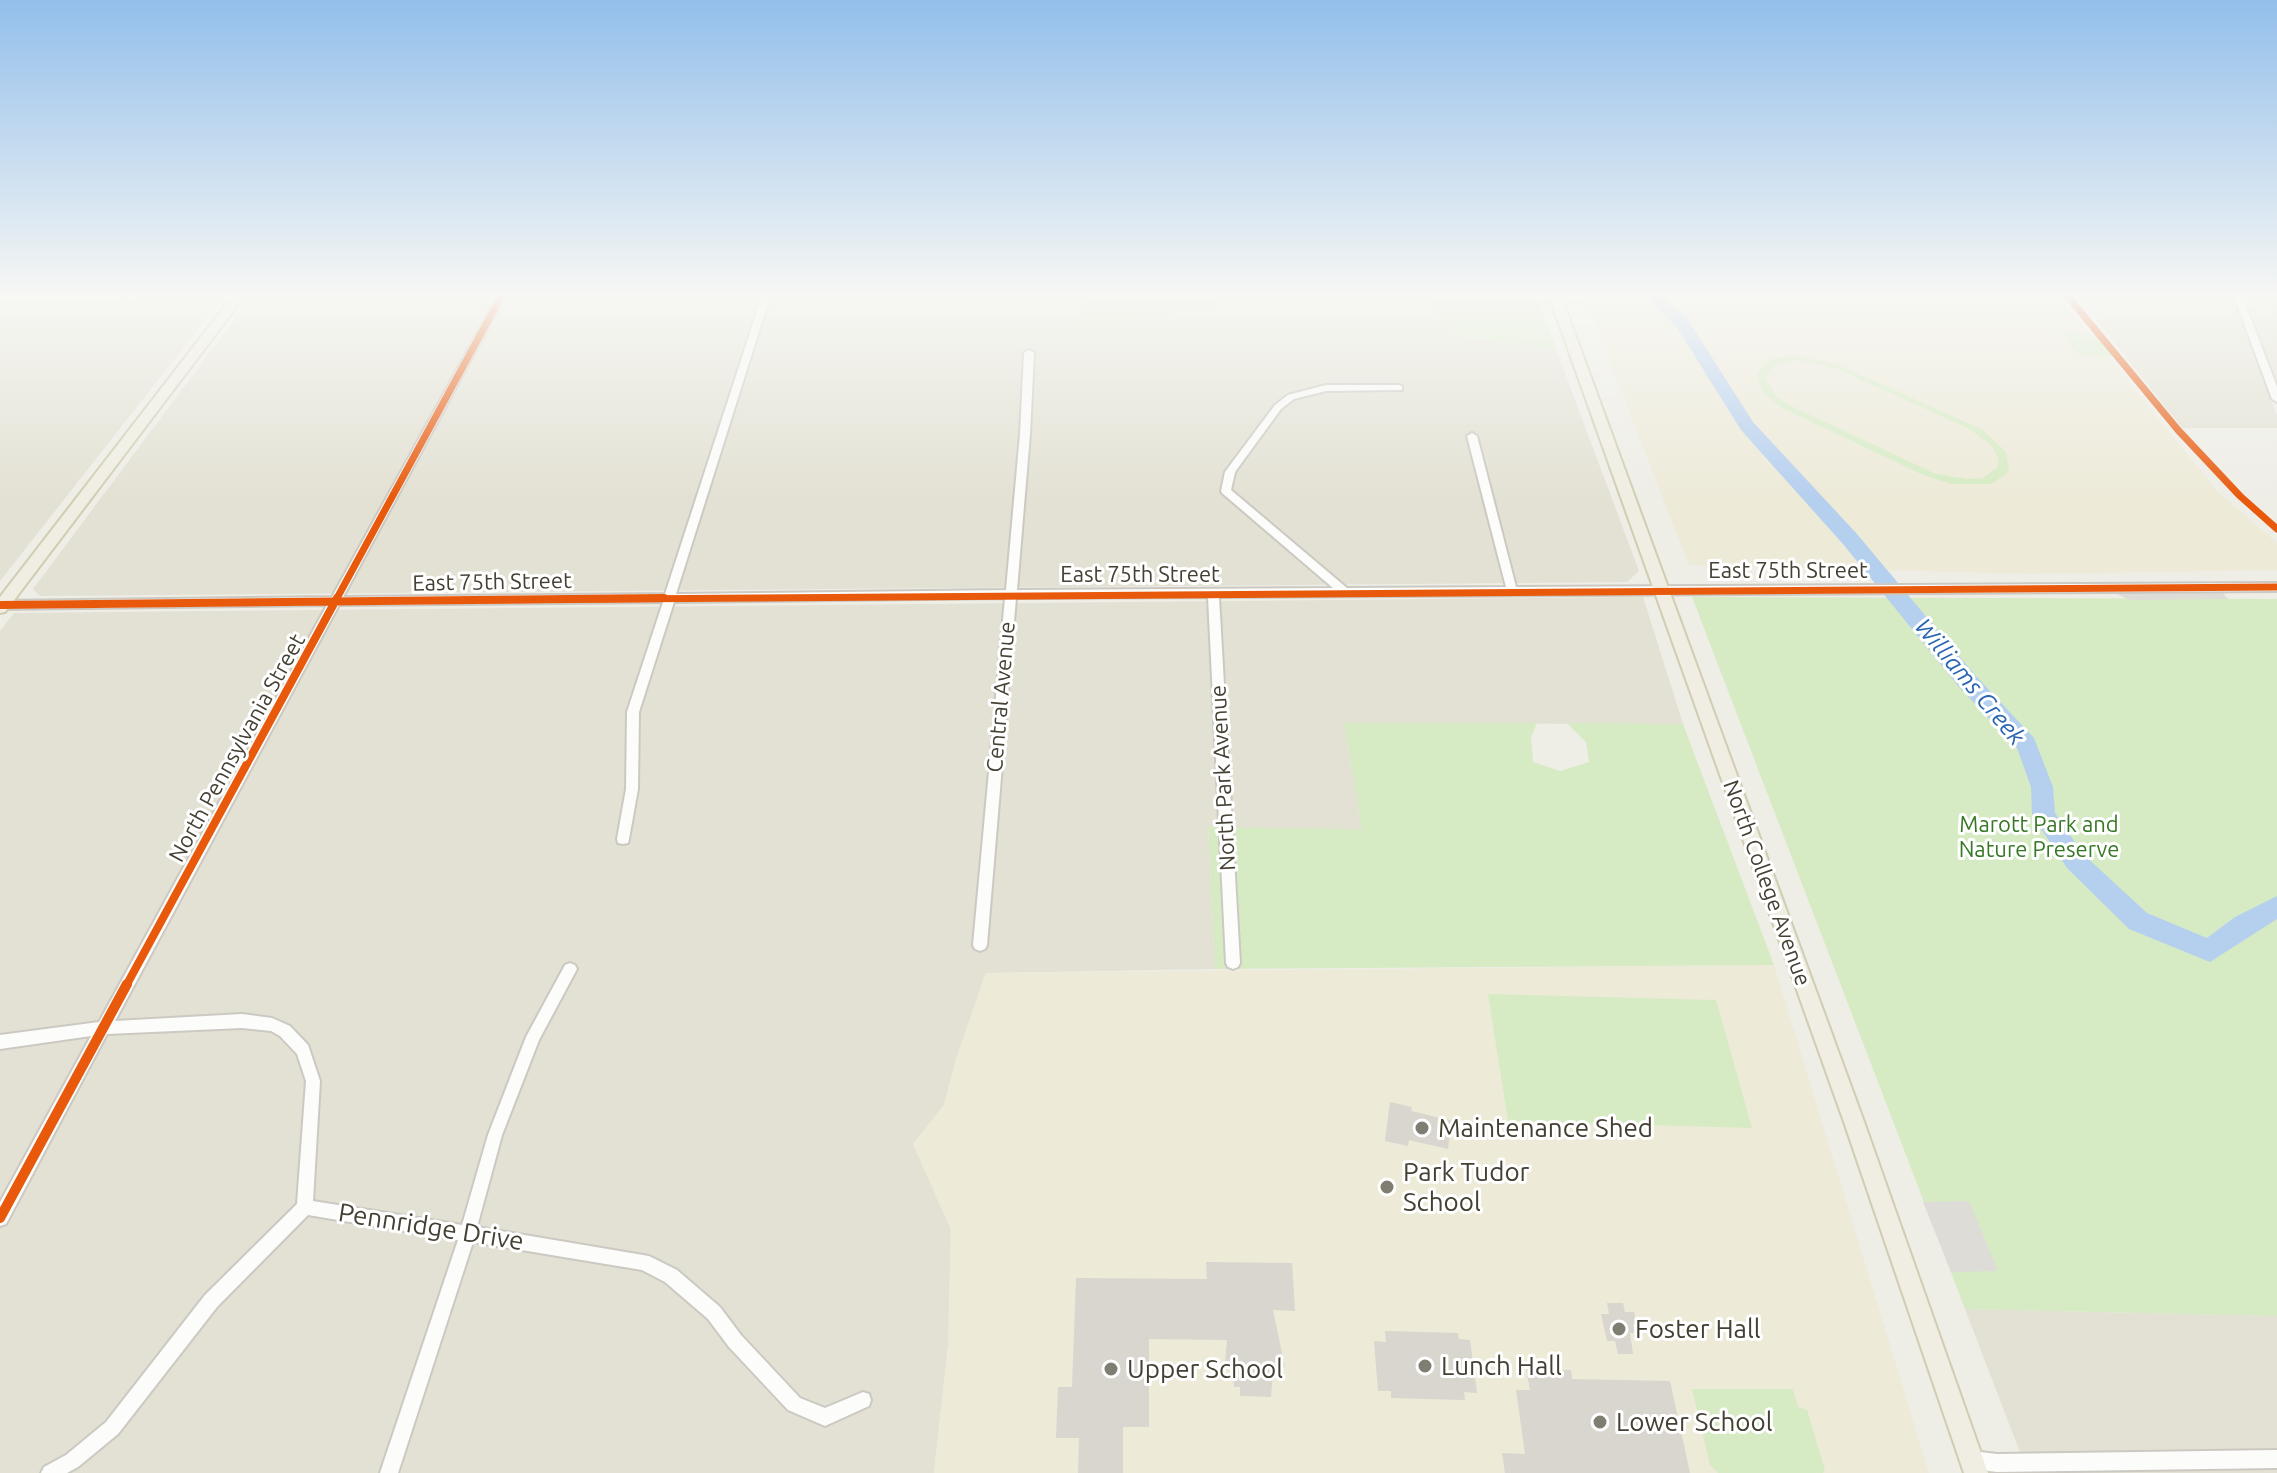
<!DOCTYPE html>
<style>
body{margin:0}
canvas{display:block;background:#eeede6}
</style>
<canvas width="2277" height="1473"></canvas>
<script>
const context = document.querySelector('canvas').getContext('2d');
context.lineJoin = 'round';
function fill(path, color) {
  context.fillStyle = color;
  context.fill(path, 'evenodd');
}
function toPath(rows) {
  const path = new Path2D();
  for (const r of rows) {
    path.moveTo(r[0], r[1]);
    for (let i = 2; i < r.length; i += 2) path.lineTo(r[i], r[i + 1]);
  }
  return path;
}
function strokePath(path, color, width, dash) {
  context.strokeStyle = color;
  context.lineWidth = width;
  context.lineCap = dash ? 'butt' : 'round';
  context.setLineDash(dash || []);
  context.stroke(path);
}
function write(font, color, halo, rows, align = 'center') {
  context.font = font + ' Ubuntu,sans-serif';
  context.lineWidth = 6;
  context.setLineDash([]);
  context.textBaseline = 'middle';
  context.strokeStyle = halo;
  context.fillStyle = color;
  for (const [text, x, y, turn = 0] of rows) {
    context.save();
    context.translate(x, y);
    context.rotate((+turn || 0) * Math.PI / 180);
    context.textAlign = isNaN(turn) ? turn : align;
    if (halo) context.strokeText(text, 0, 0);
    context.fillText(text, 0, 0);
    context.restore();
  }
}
const residential = toPath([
 [254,293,1087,293,1082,326,1283,293,1420,293,1454,335,1556,349,1639,571,1627,582,40,596,33,589],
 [2075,293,2232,293,2277,416,2277,428,2182,428],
 [2242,293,2277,293,2277,382],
 [224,296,0,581,0,299],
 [1643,597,1683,724,1344,723,1362,829,1208,828,1215,969,986,973,956,1059,944,1105,913,1144,951,1229,948,1347,934,1473,0,1473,0,631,14,613],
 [1965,1309,2277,1316,2277,1473,2028,1473]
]);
const education = toPath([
 [1583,293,2056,293,2218,492,2277,543,2277,570,2033,574,1689,565],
 [1774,965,1929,1473,934,1473,948,1347,951,1230,913,1144,944,1105,956,1059,986,973]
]);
const green = toPath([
 [1087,293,1283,293,1081,327],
 [1420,293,1537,293,1556,349,1454,335],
 [2063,332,2087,332,2091,336,2099,336,2115,356,2081,356,2072,348],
 [1795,355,1839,365,1983,430,2006,452,2009,469,2005,475,1991,484,1951,484,1921,474,1782,408,1764,394,1757,377,1758,371,1771,359],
 [1798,360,1835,368,1969,429,1991,445,1999,459,1997,468,1983,478,1968,479,1936,474,1789,405,1777,397,1766,379,1774,366],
 [1692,597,2277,599,2277,1316,1965,1309],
 [1344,723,1537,723,1531,737,1533,762,1560,771,1589,762,1586,742,1567,723,1683,724,1774,965,1215,969,1208,827,1362,829],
 [1488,994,1716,1000,1752,1128,1508,1121],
 [1692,1389,1793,1389,1798,1407,1807,1410,1825,1470,1823,1473,1718,1473,1710,1465]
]);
const parking = toPath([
 [2222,592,2228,599,2130,600,2112,592],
 [1969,1201,1998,1271,1951,1272,1923,1202]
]);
const river = toPath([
 [1643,293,1660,293,1688,320,1753,422,1857,534,1975,675,2034,738,2053,787,2055,813,2083,854,2147,913,2207,938,2235,917,2277,896,2277,919,2210,962,2129,929,2067,868,2032,815,2031,787,2017,748,1959,687,1843,544,1741,430,1676,326,1643,293]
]);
const building = toPath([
 [1390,1102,1412,1107,1411,1111,1458,1122,1457,1135,1450,1134,1448,1149,1409,1140,1408,1146,1385,1141],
 [1206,1262,1292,1263,1295,1311,1273,1310,1285,1367,1273,1370,1271,1397,1240,1396,1240,1387,1234,1387,1233,1367,1225,1362,1227,1340,1149,1339,1149,1427,1123,1427,1123,1473,1078,1473,1079,1438,1056,1438,1058,1387,1072,1387,1076,1278,1207,1279],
 [1607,1303,1623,1303,1625,1312,1634,1312,1637,1325,1633,1325,1635,1333,1630,1333,1633,1354,1618,1354,1615,1341,1607,1341,1601,1314,1609,1314],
 [1385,1331,1458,1333,1459,1339,1470,1340,1477,1393,1464,1392,1465,1400,1391,1398,1391,1391,1378,1391,1374,1341,1386,1342],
 [1526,1369,1571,1370,1572,1379,1670,1381,1690,1473,1505,1473,1502,1453,1525,1454,1516,1390,1530,1390]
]);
const minor = toPath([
 [499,293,507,293,343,597,665,594,763,293,771,293,676,594,1006,590,1020,434,1024,353,1029,350,1034,353,1030,434,1017,590,1333,588,1222,493,1221,491,1225,472,1275,405,1288,395,1326,385,1399,385,1402,386,1402,390,1326,391,1294,399,1281,409,1235,472,1231,490,1347,588,1506,587,1467,436,1472,433,1477,436,1516,587,2277,583,2277,591,1219,597,1240,963,1238,967,1233,969,1228,967,1226,963,1208,597,1016,598,987,945,985,949,980,951,975,949,973,945,1005,598,674,602,639,712,638,789,629,839,628,843,623,844,618,843,617,839,626,789,627,712,663,602,339,605,115,1021,242,1014,272,1018,290,1026,308,1045,320,1081,313,1201,462,1225,488,1135,526,1037,565,965,570,963,575,965,577,969,539,1040,502,1135,477,1227,649,1256,677,1270,720,1307,741,1335,800,1398,825,1408,863,1392,869,1394,871,1400,869,1406,825,1426,788,1410,729,1347,708,1319,665,1282,642,1270,473,1242,398,1473,380,1473,458,1240,308,1215,217,1307,118,1434,78,1467,67,1473,41,1473,44,1467,66,1455,106,1422,205,1295,297,1204,306,1081,297,1054,280,1036,271,1031,242,1028,107,1034,6,1224,0,1226,0,1202,91,1036,0,1049,0,1035,99,1022,327,605,0,609,0,601,332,597,499,293],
 [2233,293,2241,293,2277,387,2277,402,2272,399,2233,293],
 [2277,1450,2277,1468,1997,1472,1972,1469,1966,1466,1963,1460,1966,1454,1972,1451,1997,1454,2277,1450]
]);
const major = toPath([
 [235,293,247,293,5,612,0,613,0,597,235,293],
 [1548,293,1560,293,1863,1119,1988,1473,1964,1473,1843,1119,1548,293]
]);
const cyclewayFar2 = toPath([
 [2065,293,2178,430,2240,496,2277,529],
 [336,600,503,293],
 [481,600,2277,587]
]);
const cyclewayFar1 = toPath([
 [0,605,664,598],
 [126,986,337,598]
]);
const cycleway = toPath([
 [0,1218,127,984]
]);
const markers = [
 [1422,1128,8,"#807d72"],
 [1387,1187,8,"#807d72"],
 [1619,1329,8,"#807d72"],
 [1425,1366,8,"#807d72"],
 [1111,1369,8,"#807d72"],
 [1600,1422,8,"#807d72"]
];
const streetNames = [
 ["East 75th Street",1788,571],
 ["East 75th Street",1140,575],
 ["East 75th Street",492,582,-1],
 ["Central Avenue",1001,697,-85],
 ["North Pennsylvania Street",237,748,-61],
 ["North Park Avenue",1223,778,-93],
 ["North College Avenue",1767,883,70]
];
const parkNames = [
 ["Marott Park and",2039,825],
 ["Nature Preserve",2039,850]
];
const waterNames = [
 ["Williams Creek",1970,682,50]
];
const nearPoinames = [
 ["Maintenance Shed",1438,1128],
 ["Park Tudor",1403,1172],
 ["School",1403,1202],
 ["Foster Hall",1635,1329],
 ["Lunch Hall",1441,1366],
 ["Upper School",1127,1369],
 ["Lower School",1616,1422]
];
const nearStreetnames = [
 ["Pennridge Drive",431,1227,9]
];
fill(residential, '#e3e1d3');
fill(education, '#edead8');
fill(green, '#d6ebc4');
fill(parking, '#dddcd6');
fill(river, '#b5cfef');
fill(building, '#d8d6cf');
strokePath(minor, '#cbc9c2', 4);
strokePath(major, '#d1cdb3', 4);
fill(minor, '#fcfcfb');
fill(major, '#f0eee2');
strokePath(cyclewayFar2, '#e8590c', 7);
strokePath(cyclewayFar1, '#e8590c', 8);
strokePath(cycleway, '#e8590c', 10);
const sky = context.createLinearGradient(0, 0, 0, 499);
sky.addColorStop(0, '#93bfeb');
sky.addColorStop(0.59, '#f7f7f4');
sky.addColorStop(1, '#f7f7f400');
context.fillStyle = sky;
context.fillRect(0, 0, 2277, 499);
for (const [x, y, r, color] of markers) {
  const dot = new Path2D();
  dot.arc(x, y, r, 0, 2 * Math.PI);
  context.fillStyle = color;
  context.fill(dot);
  strokePath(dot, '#fff', 3);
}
write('22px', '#444033', '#fff', streetNames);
write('22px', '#387825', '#fff', parkNames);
write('italic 24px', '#2965b3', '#fff', waterNames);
write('26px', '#444033', '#fff', nearPoinames, 'left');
write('26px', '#444033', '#fff', nearStreetnames);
</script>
